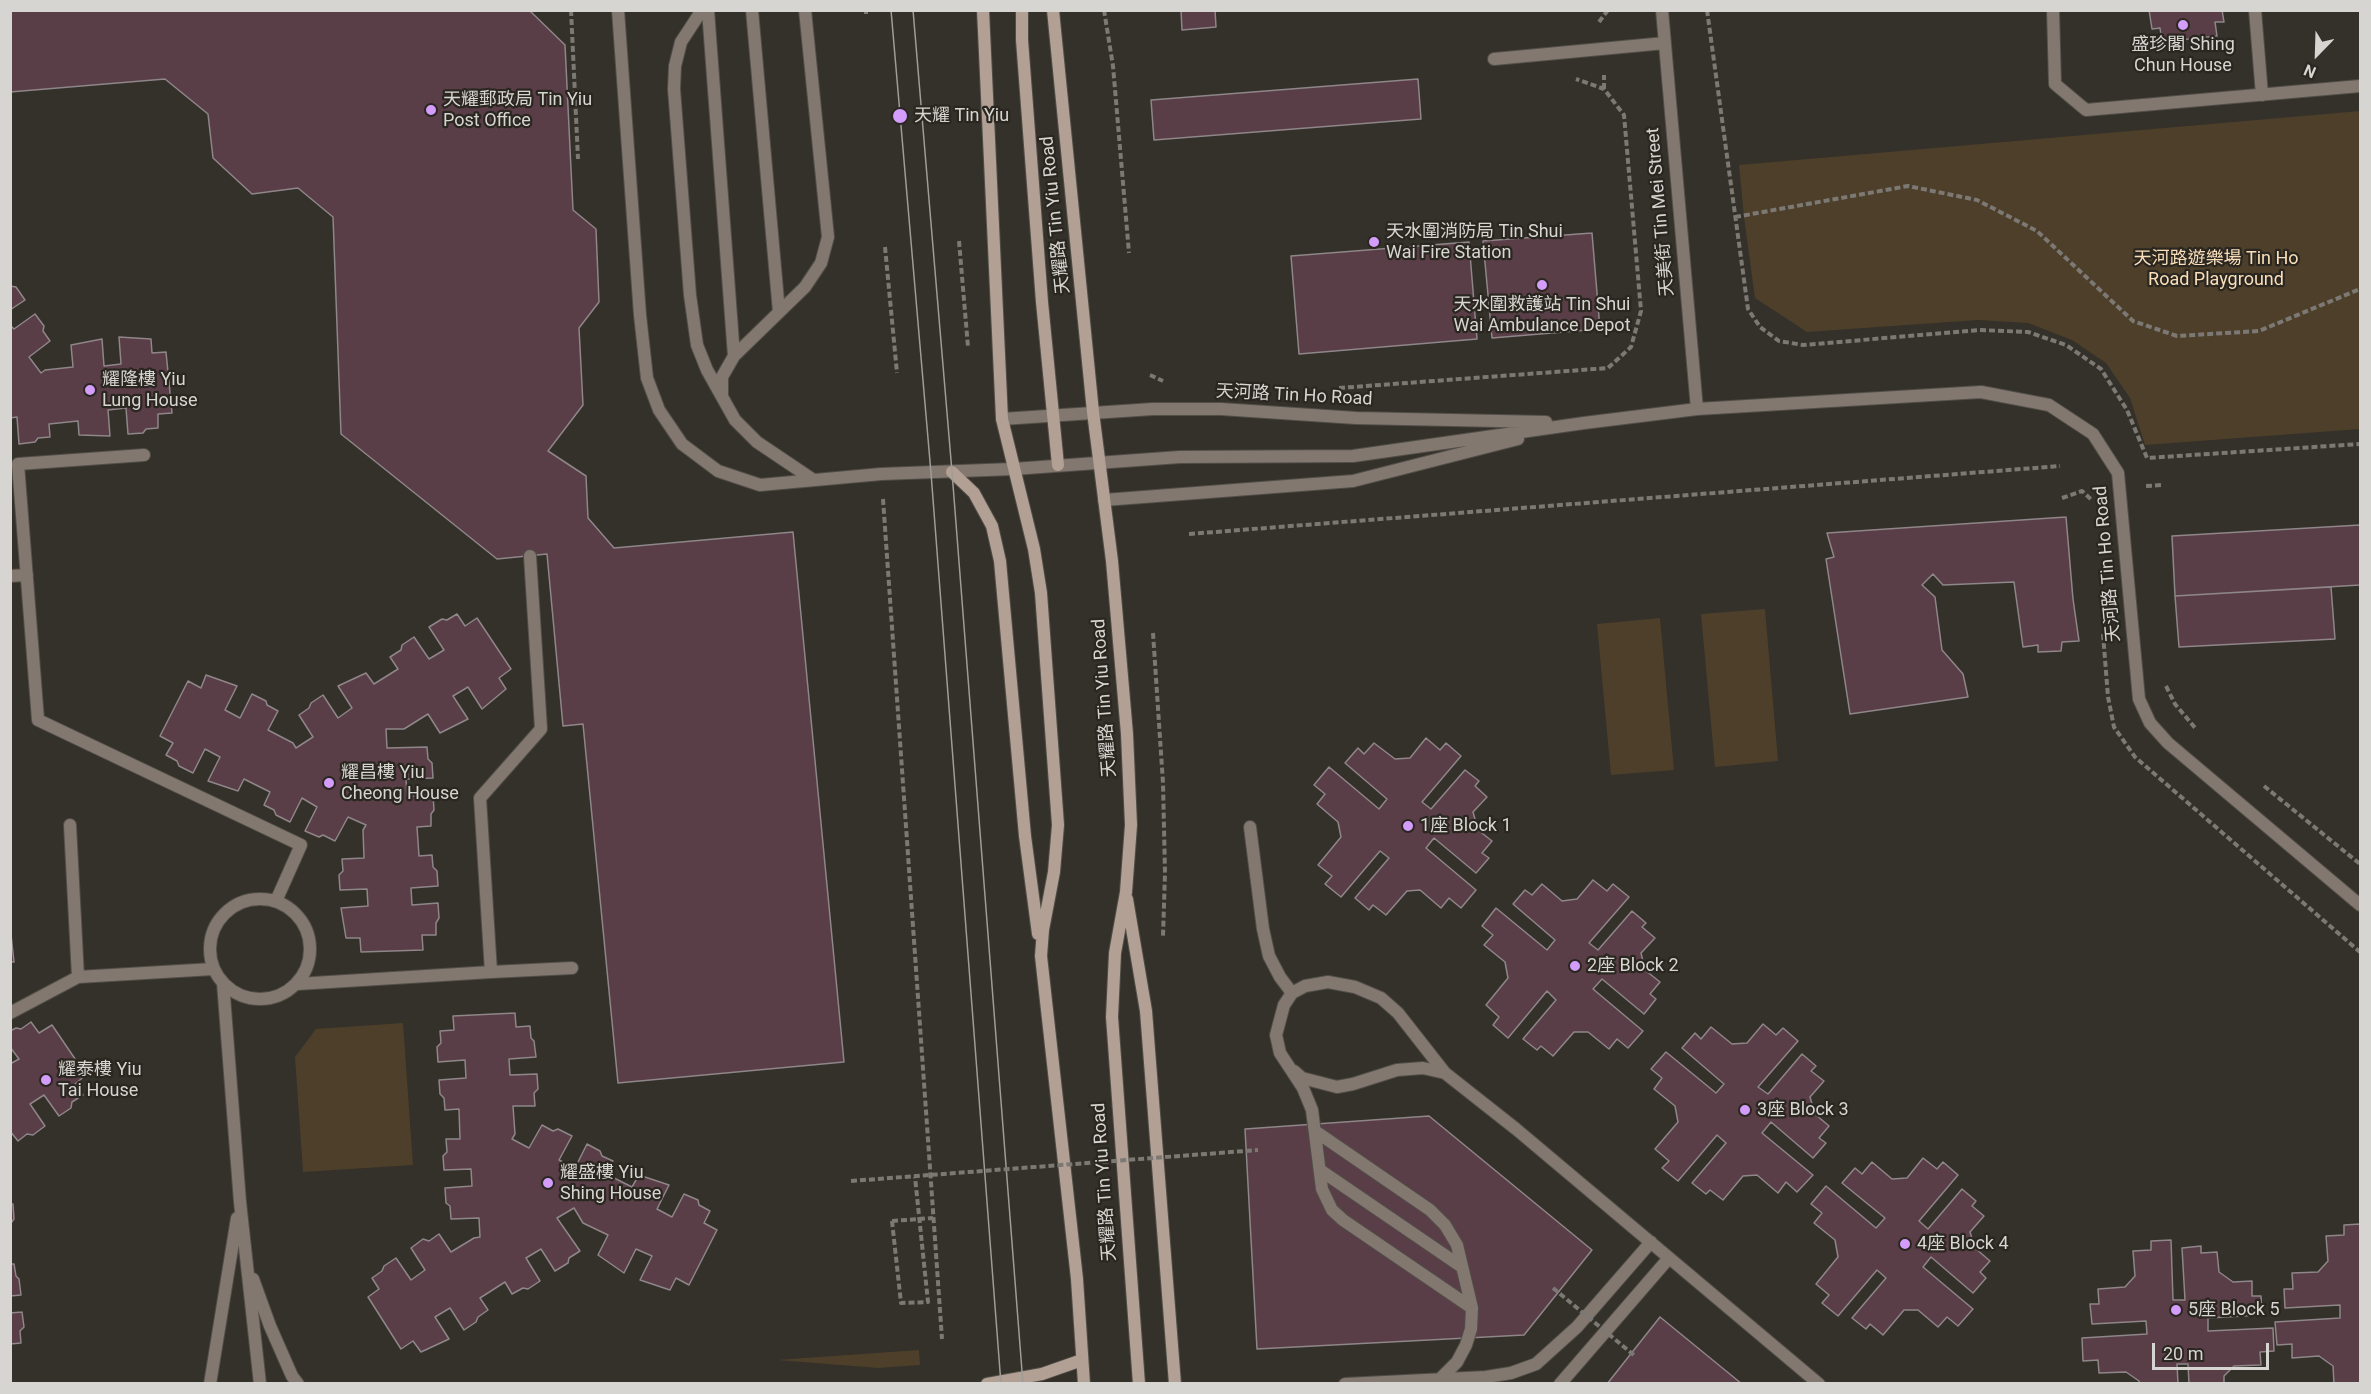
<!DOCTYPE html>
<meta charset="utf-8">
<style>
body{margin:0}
#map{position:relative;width:2371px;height:1394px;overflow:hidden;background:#34302a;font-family:Roboto,sans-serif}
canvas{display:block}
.frame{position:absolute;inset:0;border:12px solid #d7d5d1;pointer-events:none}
.north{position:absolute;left:2287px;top:24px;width:60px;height:60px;-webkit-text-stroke:4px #2a2620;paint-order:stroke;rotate:203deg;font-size:16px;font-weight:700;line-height:24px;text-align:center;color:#d7d5d1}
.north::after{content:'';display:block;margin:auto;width:21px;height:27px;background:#d7d5d1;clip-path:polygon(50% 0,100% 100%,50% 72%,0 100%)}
.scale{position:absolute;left:2152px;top:1343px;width:117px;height:27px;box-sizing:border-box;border:3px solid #d7d5d1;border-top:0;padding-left:8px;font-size:18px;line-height:21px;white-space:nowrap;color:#d7d5d1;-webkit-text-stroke:4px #2a2620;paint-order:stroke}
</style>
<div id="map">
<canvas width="2371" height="1394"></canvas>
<div class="frame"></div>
<div class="north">N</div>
<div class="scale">20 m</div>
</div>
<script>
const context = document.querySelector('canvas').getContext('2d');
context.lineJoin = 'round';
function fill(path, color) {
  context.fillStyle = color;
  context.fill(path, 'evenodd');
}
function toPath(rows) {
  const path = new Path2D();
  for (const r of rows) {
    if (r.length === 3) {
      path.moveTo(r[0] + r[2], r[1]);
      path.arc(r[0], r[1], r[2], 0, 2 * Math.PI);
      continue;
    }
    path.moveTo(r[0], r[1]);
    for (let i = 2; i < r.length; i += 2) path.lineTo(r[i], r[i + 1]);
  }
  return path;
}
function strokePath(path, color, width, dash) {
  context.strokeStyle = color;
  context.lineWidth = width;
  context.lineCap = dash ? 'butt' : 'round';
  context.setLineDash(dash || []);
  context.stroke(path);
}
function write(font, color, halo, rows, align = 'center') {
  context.font = font + ' Roboto,"Noto Sans TC",sans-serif';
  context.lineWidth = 4.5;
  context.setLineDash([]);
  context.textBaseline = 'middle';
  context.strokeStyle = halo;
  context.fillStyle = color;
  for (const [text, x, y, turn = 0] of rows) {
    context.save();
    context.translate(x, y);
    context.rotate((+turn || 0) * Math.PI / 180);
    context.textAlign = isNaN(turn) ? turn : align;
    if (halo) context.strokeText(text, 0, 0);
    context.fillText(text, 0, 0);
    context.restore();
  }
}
const green = toPath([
 [2360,111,2360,429,2145,445,2130,398,2106,363,2072,340,2028,323,1978,320,1807,332,1755,298,1744,217,1739,165],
 [1765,609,1778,761,1715,767,1701,614],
 [1660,618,1674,770,1611,775,1597,624],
 [403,1023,413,1165,303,1172,295,1057,316,1029],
 [919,1350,920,1365,878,1368,777,1360]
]);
const building = toPath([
 [10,10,529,10,565,45,573,210,596,229,599,302,579,328,583,405,548,451,586,476,588,518,614,548,793,532,844,1062,618,1083,583,724,563,726,547,554,497,559,341,434,333,217,298,188,252,194,213,158,208,114,165,79,10,92,10,10],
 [1181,10,1215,10,1216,27,1182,30,1181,10],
 [2149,10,2222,10,2224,22,2215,22,2217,36,2162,42,2160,28,2152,29,2149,10],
 [1418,79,1421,119,1154,140,1151,100,1418,79],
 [1592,233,1600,329,1492,338,1483,241,1592,233],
 [1469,242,1477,339,1299,354,1291,256,1469,242],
 [10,286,16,287,25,300,10,310,10,286],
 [35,314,44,326,43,331,50,341,29,357,41,373,45,370,73,367,71,345,102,339,104,366,121,364,119,337,151,339,152,353,166,352,172,413,158,414,158,428,146,429,143,433,128,434,126,408,108,410,110,436,79,435,78,421,49,424,50,437,38,438,35,442,19,444,17,417,10,418,10,325,14,329,35,314],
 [2066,517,2073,599,2079,641,2062,642,2061,651,2038,652,2038,645,2023,647,2014,582,1943,585,1933,574,1922,585,1935,597,1942,650,1963,674,1968,697,1850,714,1826,559,1834,557,1827,533,2066,517],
 [2360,525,2360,585,2175,596,2172,536,2360,525],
 [2331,587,2335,639,2179,647,2175,596,2331,587],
 [457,614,465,626,477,618,511,669,499,678,506,689,482,709,468,687,453,696,468,719,440,733,428,714,404,729,386,729,387,748,427,747,428,759,432,763,433,778,406,779,407,796,433,795,434,810,431,814,431,826,417,827,419,856,432,855,433,867,437,871,438,886,411,888,412,905,438,903,439,918,436,923,436,935,422,935,423,950,361,952,360,938,346,938,341,908,368,906,367,889,340,890,339,875,343,871,342,859,364,858,363,830,366,825,348,817,335,841,323,835,319,837,305,831,317,807,302,798,290,822,276,815,274,810,264,805,270,792,244,779,238,791,208,781,220,757,205,749,193,773,179,766,177,761,166,755,173,743,160,736,188,681,201,688,206,675,237,686,225,710,240,718,252,694,266,701,267,705,278,711,268,730,293,743,296,748,313,737,299,715,309,708,311,703,323,695,338,718,352,708,338,686,366,673,374,684,398,669,390,657,401,650,402,645,414,637,429,659,444,650,429,627,442,619,447,620,457,614],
 [1426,738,1440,750,1446,743,1461,756,1422,802,1431,809,1465,770,1479,781,1475,786,1487,797,1473,812,1478,830,1492,841,1482,853,1489,858,1476,873,1434,838,1426,848,1476,890,1461,908,1449,898,1441,908,1420,890,1407,891,1386,915,1373,905,1369,910,1355,898,1389,858,1380,851,1341,897,1325,884,1332,876,1318,865,1341,837,1338,822,1317,804,1325,794,1314,785,1329,767,1379,809,1387,799,1345,763,1358,748,1364,754,1374,743,1395,759,1410,758,1426,738],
 [1593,880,1607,891,1613,884,1629,897,1589,943,1598,950,1632,911,1646,923,1642,927,1655,938,1641,953,1645,970,1660,982,1650,994,1656,999,1644,1014,1602,979,1593,989,1643,1031,1628,1048,1617,1039,1609,1049,1588,1032,1574,1032,1553,1056,1541,1046,1537,1050,1523,1039,1556,1000,1547,991,1508,1038,1493,1025,1499,1017,1486,1005,1508,978,1505,962,1484,945,1493,935,1482,926,1496,908,1547,950,1555,940,1513,904,1525,890,1532,895,1542,884,1562,901,1577,899,1593,880],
 [10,925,14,962,10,962,10,925],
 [515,1013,516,1027,530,1026,531,1038,534,1041,536,1057,509,1059,510,1075,537,1074,538,1089,534,1093,535,1106,513,1106,515,1134,512,1139,529,1148,542,1125,553,1131,558,1129,572,1136,559,1160,575,1168,587,1144,600,1151,602,1156,613,1161,606,1174,632,1187,639,1175,669,1185,657,1209,672,1217,684,1194,698,1200,699,1205,710,1211,704,1223,717,1230,689,1285,676,1278,670,1290,640,1280,652,1256,636,1249,624,1273,598,1255,608,1235,583,1223,574,1208,557,1218,580,1251,569,1258,568,1263,555,1271,541,1249,526,1258,540,1281,528,1289,523,1288,512,1294,505,1282,480,1298,488,1310,478,1317,476,1322,464,1330,450,1308,435,1317,449,1339,421,1352,413,1341,401,1349,368,1297,379,1289,372,1278,382,1271,384,1266,396,1258,411,1280,425,1270,411,1248,423,1239,429,1241,439,1234,451,1252,474,1238,480,1237,479,1218,451,1219,450,1206,446,1203,445,1188,472,1186,471,1169,444,1170,443,1156,447,1152,446,1139,460,1139,459,1109,445,1110,444,1098,440,1094,439,1080,466,1078,465,1060,438,1062,437,1047,441,1043,440,1031,454,1030,453,1016,515,1013],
 [31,1022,39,1033,52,1025,86,1075,75,1084,83,1095,72,1102,71,1108,59,1116,44,1095,30,1104,45,1126,33,1135,27,1134,18,1141,10,1131,10,1064,19,1059,10,1047,10,1031,16,1028,21,1029,31,1022],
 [1763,1024,1776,1035,1783,1028,1798,1041,1758,1087,1768,1094,1802,1054,1816,1066,1811,1071,1824,1081,1810,1097,1815,1114,1829,1126,1819,1138,1826,1143,1813,1158,1771,1122,1762,1133,1813,1175,1797,1192,1786,1182,1778,1193,1757,1175,1743,1176,1723,1200,1710,1190,1706,1194,1692,1183,1726,1143,1717,1135,1678,1181,1662,1168,1669,1161,1655,1149,1678,1122,1675,1106,1654,1089,1662,1078,1651,1069,1666,1052,1716,1093,1724,1084,1682,1048,1695,1033,1701,1039,1711,1027,1732,1044,1747,1043,1763,1024],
 [1429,1116,1592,1250,1524,1335,1257,1349,1245,1129,1429,1116],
 [1923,1158,1937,1169,1943,1162,1958,1175,1919,1221,1928,1229,1962,1189,1976,1201,1972,1206,1984,1216,1970,1232,1975,1248,1990,1261,1980,1272,1986,1278,1973,1293,1931,1257,1923,1267,1973,1309,1958,1326,1947,1317,1938,1327,1918,1310,1904,1310,1883,1335,1870,1324,1866,1329,1852,1318,1886,1278,1877,1270,1838,1316,1822,1303,1829,1295,1816,1284,1838,1257,1835,1240,1814,1223,1822,1213,1811,1204,1826,1186,1876,1228,1885,1218,1842,1183,1855,1168,1862,1174,1872,1162,1892,1179,1907,1178,1923,1158],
 [10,1204,13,1204,14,1219,11,1223,10,1235,10,1204],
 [2360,1224,2360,1384,2334,1384,2333,1366,2319,1356,2292,1358,2292,1344,2277,1345,2275,1322,2340,1318,2340,1305,2285,1308,2284,1289,2293,1289,2292,1273,2318,1272,2328,1261,2326,1236,2344,1235,2344,1225,2360,1224],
 [2171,1240,2173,1300,2185,1300,2182,1248,2201,1246,2201,1253,2217,1252,2219,1272,2233,1282,2252,1281,2252,1296,2261,1296,2262,1315,2208,1318,2208,1331,2273,1328,2274,1351,2260,1352,2261,1365,2234,1366,2224,1376,2224,1384,2189,1384,2188,1364,2177,1364,2178,1384,2139,1384,2139,1381,2126,1372,2099,1373,2098,1360,2083,1361,2082,1338,2147,1334,2146,1321,2092,1324,2090,1304,2099,1304,2098,1289,2125,1287,2135,1276,2133,1251,2151,1250,2151,1241,2171,1240],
 [10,1264,14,1264,16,1276,19,1279,21,1295,10,1296,10,1264],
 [22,1312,24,1327,20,1331,21,1343,10,1344,10,1313,22,1312],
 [1660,1317,1742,1384,1607,1384,1660,1317]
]);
const path = toPath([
 [571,10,578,159],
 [866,10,866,14],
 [1104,10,1113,66,1129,253],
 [1707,10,1748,309,1760,327,1779,341,1803,345,1980,330,2028,332,2066,345,2101,369,2127,410,2147,458,2360,444],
 [1599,22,1608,10],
 [1604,89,1604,75],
 [1735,217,1908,186,1977,200,2037,231,2133,321,2177,336,2259,331,2360,289],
 [959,241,968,347],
 [885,247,897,373],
 [1150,375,1163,381],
 [1339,388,1608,368,1631,347,1641,311,1624,115,1604,89,1576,79],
 [2146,486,2163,485],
 [2062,498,2082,491,2093,501],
 [883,499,942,1339],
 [1189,534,2060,466],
 [1153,633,1163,783,1165,873,1163,936],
 [2103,634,2108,697,2114,727,2135,757,2360,952],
 [2166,686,2175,704,2196,729],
 [2264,786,2360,864],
 [892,1221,933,1218]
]);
const lane = toPath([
 [618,10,640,315,647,378,659,410,682,444,718,471,760,485,881,474,1013,469],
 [702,10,681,42,675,66,674,89,690,295,697,345,707,370,735,420,757,442,812,479],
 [708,10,734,356],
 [752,10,779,312],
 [2053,10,2055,84,2086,110,2360,86],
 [2255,10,2262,95],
 [722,395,722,377,734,356,805,287,821,263,828,237,805,10],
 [144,455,18,464,38,720,301,845,276,901],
 [10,576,27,575],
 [70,825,78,977],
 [1250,827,1263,929,1269,956,1280,977,1292,993],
 [260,949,50],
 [491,972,572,968],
 [223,983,240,1202,260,1384],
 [297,984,491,972,480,798,541,729,530,556],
 [10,1013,78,977,213,969],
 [1294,1071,1302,1078,1337,1087,1353,1084,1397,1070,1423,1068,1445,1073],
 [1315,1131,1430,1210,1445,1225,1457,1245,1472,1308,1471,1329,1466,1345,1457,1362,1440,1379],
 [1320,1170,1462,1267],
 [253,1279,270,1326,292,1376,298,1384],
 [1472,1308,1343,1220,1332,1210,1322,1189,1312,1110,1303,1088,1280,1053,1276,1035,1284,1005,1292,993,1305,986,1328,982,1355,987,1381,998,1398,1013,1445,1073,1516,1129,1819,1384],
 [210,1384,237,1218],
 [1345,1384,1486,1377,1511,1373,1536,1364,1577,1327,1651,1242],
 [1560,1384,1669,1258]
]);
const street = toPath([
 [1662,10,1697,409],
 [1494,59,1665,43],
 [1002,419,1153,409,1221,409,1356,418,1546,422],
 [1013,469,1180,457,1353,456,1584,423,1697,409,1981,392,2049,405,2093,434,2118,473,2139,699,2150,723,2168,743,2360,905],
 [1104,500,1353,481,1518,439]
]);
const secondary = toPath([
 [983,10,1002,419,1034,549,1041,593,1058,825,1054,872,1043,930,1041,956,1077,1279,1084,1384],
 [1022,10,1022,40,1042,302,1058,465],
 [1053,10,1093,412,1112,561,1127,734,1131,825,1126,892,1115,953,1112,1017,1139,1384],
 [952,472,974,493,992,526,1000,561,1025,836,1038,934],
 [1127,899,1146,1011,1175,1384],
 [987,1384,1042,1374,1082,1360]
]);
const tram = toPath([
 [891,10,931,473,1001,1384],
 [913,10,952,472,1023,1384]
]);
const pathBridge = toPath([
 [851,1181,1258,1150],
 [892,1221,901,1303,928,1302,915,1177],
 [1553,1288,1635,1356]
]);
const markers = [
 [2183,25,6,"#d49cfb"],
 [431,110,6,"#d49cfb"],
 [900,116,8,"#d49cfb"],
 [1374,242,6,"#d49cfb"],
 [1542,285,6,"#d49cfb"],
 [90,390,6,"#d49cfb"],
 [329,783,6,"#d49cfb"],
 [1408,826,6,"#d49cfb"],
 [1575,966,6,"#d49cfb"],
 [46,1080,6,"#d49cfb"],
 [1745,1110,6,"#d49cfb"],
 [548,1183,6,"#d49cfb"],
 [1905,1244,6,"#d49cfb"],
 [2176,1310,6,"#d49cfb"]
];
const poiNames = [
 ["盛珍閣 Shing",2183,45,"center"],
 ["Chun House",2183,66,"center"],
 ["天耀郵政局 Tin Yiu",443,100],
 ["Post Office",443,121],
 ["天耀 Tin Yiu",914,116],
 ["天水圍消防局 Tin Shui",1386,232],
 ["Wai Fire Station",1386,253],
 ["天水圍救護站 Tin Shui",1542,305,"center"],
 ["Wai Ambulance Depot",1542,326,"center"],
 ["耀隆樓 Yiu",102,380],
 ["Lung House",102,401],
 ["耀昌樓 Yiu",341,773],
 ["Cheong House",341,794],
 ["1座 Block 1",1420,826],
 ["2座 Block 2",1587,966],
 ["耀泰樓 Yiu",58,1070],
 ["Tai House",58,1091],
 ["3座 Block 3",1757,1110],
 ["耀盛樓 Yiu",560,1173],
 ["Shing House",560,1194],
 ["4座 Block 4",1917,1244],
 ["5座 Block 5",2188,1310]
];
const streetNames = [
 ["天美街 Tin Mei Street",1661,212,-95],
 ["天耀路 Tin Yiu Road",1056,215,-96],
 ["天河路 Tin Ho Road",1294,396,3],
 ["天河路 Tin Ho Road",2108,564,-95],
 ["天耀路 Tin Yiu Road",1105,698,-94],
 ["天耀路 Tin Yiu Road",1105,1182,-94]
];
const parkNames = [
 ["天河路遊樂場 Tin Ho",2216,259],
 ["Road Playground",2216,280]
];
fill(green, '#4e3f2a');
fill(building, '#593e48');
strokePath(building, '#8f8689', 1.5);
strokePath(lane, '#514e48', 14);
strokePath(street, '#514e48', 14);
strokePath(secondary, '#514e48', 14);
strokePath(path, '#7c7974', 4, [6, 3]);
strokePath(lane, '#837870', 12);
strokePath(street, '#837870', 12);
strokePath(secondary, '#b1a093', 12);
strokePath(tram, '#9f9d98', 1.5);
strokePath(pathBridge, '#7c7974', 4, [6, 3]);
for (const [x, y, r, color] of markers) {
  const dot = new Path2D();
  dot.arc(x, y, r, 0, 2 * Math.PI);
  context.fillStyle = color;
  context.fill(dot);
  strokePath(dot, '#2a2620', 2);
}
write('18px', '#d7d5d1', '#2a2620', poiNames, 'left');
write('18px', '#d7d5d1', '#2a2620', streetNames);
write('18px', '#fadeba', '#2a2620', parkNames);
</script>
